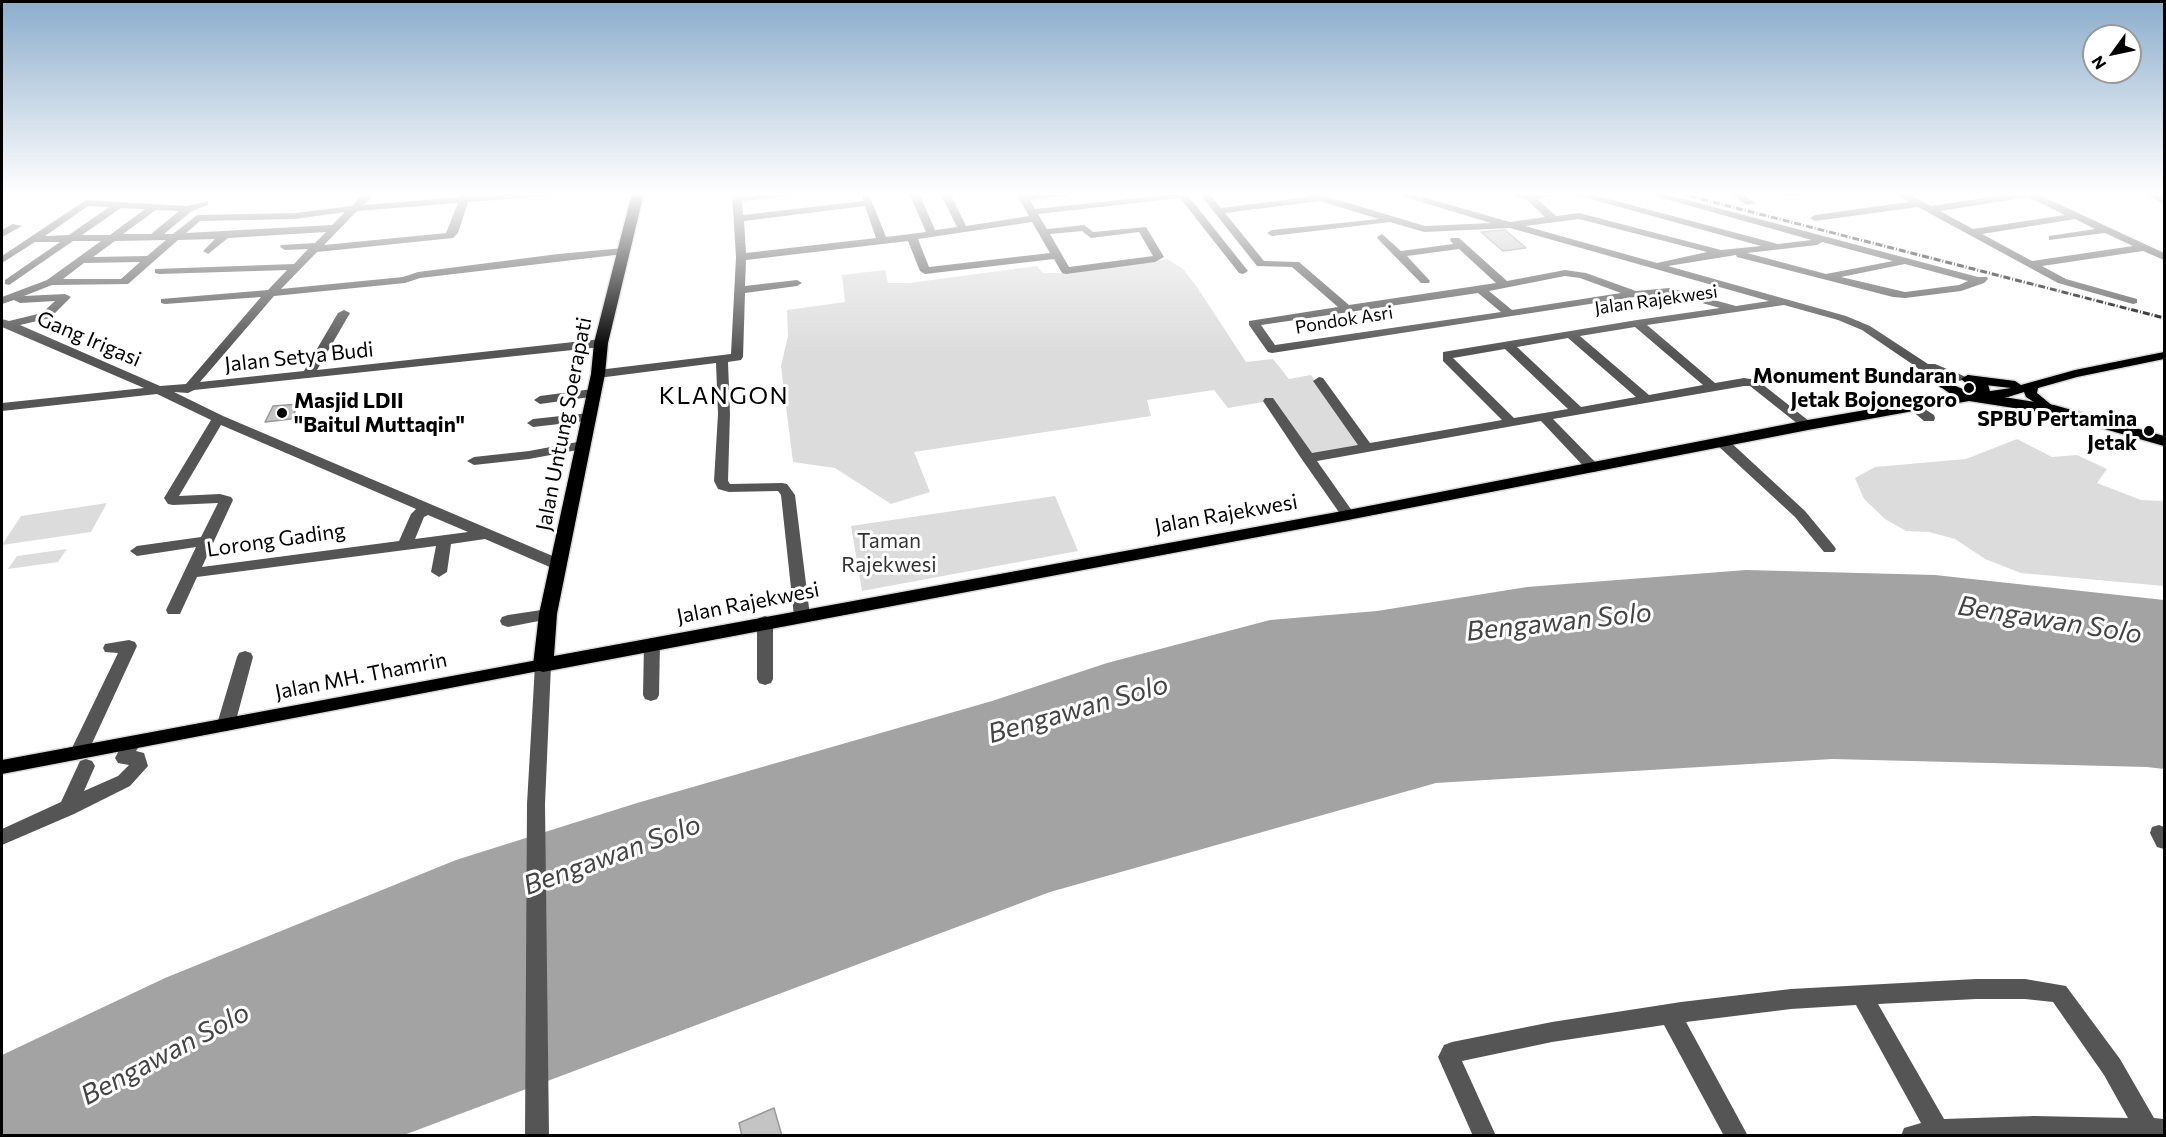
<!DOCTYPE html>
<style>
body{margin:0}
#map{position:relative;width:2166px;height:1137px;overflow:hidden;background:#fff;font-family:Commissioner,sans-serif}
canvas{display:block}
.frame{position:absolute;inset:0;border:3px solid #000;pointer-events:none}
.north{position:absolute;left:2082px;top:24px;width:60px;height:60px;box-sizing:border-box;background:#fff;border:2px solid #999;border-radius:50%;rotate:237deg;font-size:16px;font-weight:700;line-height:24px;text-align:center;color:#000}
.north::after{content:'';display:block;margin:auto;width:21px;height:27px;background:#000;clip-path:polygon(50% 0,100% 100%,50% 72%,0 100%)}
</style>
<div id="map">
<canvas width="2166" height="1137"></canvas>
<div class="frame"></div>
<div class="north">N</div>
</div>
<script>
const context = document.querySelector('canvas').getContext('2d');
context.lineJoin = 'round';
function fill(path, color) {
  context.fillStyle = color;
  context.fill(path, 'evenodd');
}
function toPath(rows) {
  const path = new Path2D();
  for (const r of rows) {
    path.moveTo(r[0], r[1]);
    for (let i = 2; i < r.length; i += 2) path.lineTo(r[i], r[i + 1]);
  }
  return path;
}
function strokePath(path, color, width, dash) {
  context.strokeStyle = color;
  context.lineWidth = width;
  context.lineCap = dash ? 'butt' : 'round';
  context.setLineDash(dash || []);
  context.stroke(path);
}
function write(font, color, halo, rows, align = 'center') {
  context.font = font + ' Commissioner,sans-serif';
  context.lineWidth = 6;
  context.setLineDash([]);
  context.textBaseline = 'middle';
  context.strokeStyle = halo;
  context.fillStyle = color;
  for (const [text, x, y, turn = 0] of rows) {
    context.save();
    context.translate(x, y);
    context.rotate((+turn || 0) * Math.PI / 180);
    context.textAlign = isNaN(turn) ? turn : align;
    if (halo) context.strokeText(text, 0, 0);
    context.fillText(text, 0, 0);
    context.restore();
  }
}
const green = toPath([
 [1167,259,1183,269,1197,287,1246,362,1273,359,1289,379,1311,375,1363,447,1312,454,1270,399,1263,402,1228,408,1214,390,1147,400,1151,416,914,452,930,492,891,504,835,468,793,462,781,366,788,336,787,310,845,302,842,275,885,270,888,283,909,283,1037,266,1043,273,1062,273],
 [2017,439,2052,457,2077,455,2107,469,2097,483,2141,500,2164,501,2164,586,2021,573,1985,559,1955,539,1929,532,1906,531,1885,519,1864,499,1855,478,1875,467,1966,459],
 [1055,496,1078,551,862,591,851,526],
 [107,503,91,532,2,545,21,516],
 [67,549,58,562,8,569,17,556]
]);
const water = toPath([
 [1746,570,1935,575,2164,600,2164,769,2147,767,1832,759,1436,783,1050,892,404,1135,2,1135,2,1055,165,978,456,860,637,803,992,701,1107,663,1270,620,1377,611,1527,587]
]);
const building = toPath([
 [1505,230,1526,248,1503,251,1481,232,1505,230],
 [299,404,291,419,265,422,273,406,299,404],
 [774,1108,782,1136,742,1136,739,1123,774,1108]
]);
const minor = toPath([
 [364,193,375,193,364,205,460,197,461,193,471,193,470,196,553,193,548,196,468,202,458,233,453,238,317,252,281,289,403,277,418,272,558,254,624,248,629,251,624,254,420,278,405,283,274,296,200,382,304,371,338,313,344,310,350,313,317,370,601,339,607,343,601,347,194,390,188,393,174,392,223,416,562,560,564,564,557,569,552,568,485,539,451,544,447,572,439,577,431,572,436,546,197,577,180,614,168,614,166,610,196,547,137,556,130,551,137,546,201,537,218,503,173,505,168,504,164,498,211,420,157,394,2,411,2,403,144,388,2,327,2,319,9,321,42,313,55,301,20,303,14,300,2,304,2,297,47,280,101,241,73,241,9,285,5,284,5,280,60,242,35,242,2,263,2,256,86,200,187,206,208,201,208,205,192,211,164,234,173,234,197,215,295,213,352,206,364,193],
 [458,203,446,233,324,245,357,211,458,203],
 [88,206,109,207,69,235,45,236,88,206],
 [121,208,145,209,110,235,82,235,121,208],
 [156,210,179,211,151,234,123,234,156,210],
 [345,212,332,225,186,233,200,221,295,219,345,212],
 [326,232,315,243,281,245,280,247,285,250,308,249,294,264,155,269,155,273,159,274,287,270,268,290,161,299,161,303,165,304,261,297,186,384,160,386,20,325,50,318,71,297,65,294,24,296,52,285,128,284,178,240,215,239,203,251,208,254,228,238,326,232],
 [166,240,147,256,93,257,115,241,166,240],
 [140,262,121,279,63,279,84,263,140,262],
 [221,425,416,509,411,514,399,541,202,567,233,500,231,497,220,494,179,496,221,425],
 [428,515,468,532,415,539,424,517,428,515],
 [732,193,742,193,742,196,794,193,789,196,742,201,743,215,863,201,863,194,869,194,886,237,926,232,909,193,919,193,935,230,957,227,940,193,950,193,966,226,1029,216,1016,193,1073,193,1068,196,1030,200,1035,209,1186,193,1248,271,1243,274,1239,273,1180,198,1038,214,1047,229,1084,225,1093,232,1146,227,1164,257,1155,262,1066,274,1062,273,1054,259,925,274,920,271,908,241,746,260,745,286,797,280,802,283,797,286,745,293,743,357,741,360,728,362,730,414,728,481,730,484,782,483,787,484,795,495,810,616,808,620,802,621,796,620,794,616,781,495,778,491,729,492,718,489,714,481,718,414,716,363,598,378,592,374,598,370,731,354,736,257,732,193],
 [865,206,876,238,746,253,744,221,865,206],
 [1032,222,1050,253,929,267,918,239,1032,222],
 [1082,231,1091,238,1139,232,1153,256,1069,267,1050,234,1082,231],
 [1199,193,1209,193,1221,208,1308,197,1299,193,1315,193,1425,226,1491,223,1391,193,1408,193,1510,222,1545,217,1526,199,1505,193,1566,193,1537,199,1556,216,1579,213,1721,250,1761,246,1569,193,1586,193,1778,244,1812,240,1644,193,1661,193,1978,277,1987,277,1988,279,1984,283,1961,291,1905,298,1893,297,1737,257,1736,255,1668,266,1846,316,1870,326,1928,364,1935,364,1966,377,1960,381,1939,374,1951,385,1949,388,1941,388,1915,366,1862,330,1838,320,1784,305,1647,325,1715,383,1744,378,1757,380,1814,425,1813,428,1803,428,1750,386,1744,386,1553,419,1598,465,1600,468,1598,471,1593,472,1588,471,1541,421,1317,461,1355,515,1348,520,1343,518,1301,458,1263,401,1265,398,1273,398,1312,453,1358,445,1313,381,1319,377,1323,378,1370,443,1502,420,1443,361,1443,352,1637,320,1720,308,1670,294,1635,297,1272,353,1268,352,1249,325,1249,321,1338,307,1292,267,1257,266,1199,193],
 [1320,201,1379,219,1272,230,1267,233,1272,236,1390,222,1424,232,1510,228,1769,301,1736,306,1670,288,1636,291,1586,273,1565,270,1507,281,1459,238,1451,238,1450,240,1453,244,1401,251,1382,234,1377,237,1378,239,1421,283,1429,283,1430,281,1407,256,1459,249,1496,283,1349,305,1299,262,1264,261,1225,213,1320,201],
 [1579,219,1707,252,1657,263,1525,226,1579,219],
 [1822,242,1893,261,1826,274,1747,253,1817,245,1822,242],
 [1905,264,1968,281,1959,285,1905,292,1841,277,1905,264],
 [1565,276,1580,278,1621,293,1512,310,1489,291,1565,276],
 [1478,293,1501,312,1275,345,1261,325,1478,293],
 [1635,327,1703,385,1649,395,1580,336,1635,327],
 [1568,338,1636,397,1581,407,1517,347,1568,338],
 [1505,349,1568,409,1514,418,1453,358,1505,349],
 [1728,193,1740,193,1755,203,1747,205,1728,193],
 [1779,193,1805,193,1800,196,1784,196,1779,193],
 [1894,193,1907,193,1931,206,2016,193,2035,193,2164,253,2164,260,2143,251,2042,266,2066,279,2137,299,2137,303,2133,304,2058,283,1918,207,1815,221,1810,218,1815,215,1909,202,1894,193],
 [2028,197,2065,215,1973,229,1940,211,2028,197],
 [2075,219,2095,229,2049,236,2049,240,2105,233,2133,246,2032,261,1982,234,2075,219],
 [2143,193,2156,193,2164,197,2164,204,2143,193],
 [13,224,22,226,2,237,2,230,13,224],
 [593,389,599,393,597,396,540,404,534,400,540,396,593,389],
 [1914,402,1934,415,1935,418,1934,421,1924,421,1910,409,1908,406,1914,402],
 [589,413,594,414,595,417,594,420,533,427,527,423,533,419,589,413],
 [1722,438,1727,439,1805,511,1834,546,1836,549,1834,552,1824,552,1795,517,1717,445,1715,442,1717,439,1722,438],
 [583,441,588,442,590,445,588,448,529,459,474,465,467,461,474,457,529,451,583,441],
 [548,609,554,610,556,614,554,618,508,627,502,625,500,621,502,617,508,615,548,609],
 [765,616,771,618,773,622,773,679,771,683,765,685,759,683,757,679,757,622,759,618,765,616],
 [652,638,658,640,660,644,659,695,657,699,651,701,645,699,643,695,644,644,646,640,652,638],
 [129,640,135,642,137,646,89,750,86,755,80,757,74,755,71,750,118,653,105,652,103,648,105,644,129,640],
 [245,651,251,653,253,657,235,724,232,729,226,731,220,729,217,724,237,657,239,653,245,651],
 [543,659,549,661,551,665,545,804,549,1136,525,1136,527,804,535,665,537,661,543,659],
 [129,741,135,743,138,748,136,751,144,753,148,766,130,786,74,814,2,845,2,829,61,802,80,761,86,759,92,761,95,766,84,791,118,776,129,765,118,763,115,758,123,743,129,741],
 [2159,825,2164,827,2164,849,2157,847,2150,833,2152,827,2159,825],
 [1976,979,2025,979,2066,986,2120,1059,2154,1118,2164,1119,2164,1136,1901,1136,1904,1128,1921,1123,1856,1005,1791,1009,1686,1022,1748,1136,1724,1136,1664,1025,1552,1042,1462,1061,1496,1136,1473,1136,1438,1057,1444,1045,1452,1042,1552,1022,1681,1002,1791,989,1976,979],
 [1976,999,2025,999,2053,1002,2104,1075,2128,1118,2034,1116,1944,1119,1878,1004,1976,999]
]);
const major = toPath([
 [2164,352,2164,359,2077,377,2038,388,2037,393,2054,407,2048,411,2026,397,2024,392,2008,397,1977,399,1975,396,1977,393,2011,388,1968,383,1962,379,1968,375,2015,381,2021,385,2075,370,2164,352],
 [543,659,549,661,551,665,549,669,2,774,2,760,543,659]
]);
const highway = toPath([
 [632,193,644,193,608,343,605,374,557,614,554,656,1348,510,1808,420,1952,395,1938,385,1945,381,1969,392,1976,391,1961,379,1968,375,1988,384,1991,395,2054,405,2164,436,2164,446,2052,414,1969,401,1808,430,1348,520,543,672,536,670,533,665,539,614,591,374,594,343,632,193]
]);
const rail = toPath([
 [1678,193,2164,318]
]);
const markers = [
 [1969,388,6,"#000"],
 [282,413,6,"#000"],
 [2149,431,6,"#000"]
];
const farStreetnames = [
 ["Jalan Rajekwesi",1656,300,-8],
 ["Pondok Asri",1344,320,-9]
];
const streetNames = [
 ["Gang Irigasi",89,339,23],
 ["Jalan Setya Budi",299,357,-6],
 ["Jalan Untung Soerapati",564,424,-79],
 ["Jalan Rajekwesi",1226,514,-10],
 ["Lorong Gading",276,540,-8],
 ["Jalan Rajekwesi",748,603,-11],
 ["Jalan MH. Thamrin",361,676,-11]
];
const poiNames = [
 ["Monument Bundaran",1957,376],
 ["Jetak Bojonegoro",1957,400],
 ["Masjid LDII",294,401,"left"],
 ["\"Baitul Muttaqin\"",294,425,"left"],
 ["SPBU Pertamina",2137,419],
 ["Jetak",2137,443]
];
const parkNames = [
 ["Taman",889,541],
 ["Rajekwesi",889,565]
];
const quarterNames = [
 ["KLANGON",724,396]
];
const nearWaternames = [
 ["Bengawan Solo",2050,620,9],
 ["Bengawan Solo",1559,622,-6],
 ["Bengawan Solo",1078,709,-16],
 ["Bengawan Solo",612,855,-20],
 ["Bengawan Solo",165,1054,-28]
];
fill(green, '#dcdcdc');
fill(water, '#a3a3a3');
fill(building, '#c4c4c4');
strokePath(building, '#999', 1.5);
strokePath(major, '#dbdbdb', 3);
strokePath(highway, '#dbdbdb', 3);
fill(minor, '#555');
fill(major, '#000');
fill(highway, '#000');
strokePath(rail, '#000', 3, [7, 2, 1, 2]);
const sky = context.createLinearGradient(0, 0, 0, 352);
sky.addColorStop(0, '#8cadcc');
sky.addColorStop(0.55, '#fff');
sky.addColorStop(1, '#ffffff00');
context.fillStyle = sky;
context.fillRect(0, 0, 2166, 352);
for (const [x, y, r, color] of markers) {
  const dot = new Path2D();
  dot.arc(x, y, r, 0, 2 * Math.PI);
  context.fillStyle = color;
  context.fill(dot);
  strokePath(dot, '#fff', 2);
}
write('18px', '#000', '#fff', farStreetnames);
write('21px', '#000', '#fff', streetNames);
write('bold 21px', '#000', '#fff', poiNames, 'right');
write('21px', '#333', '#fff', parkNames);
context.letterSpacing = '1.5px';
write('24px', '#000', '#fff', quarterNames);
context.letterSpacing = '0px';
write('italic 27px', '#444', '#fff', nearWaternames);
</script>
